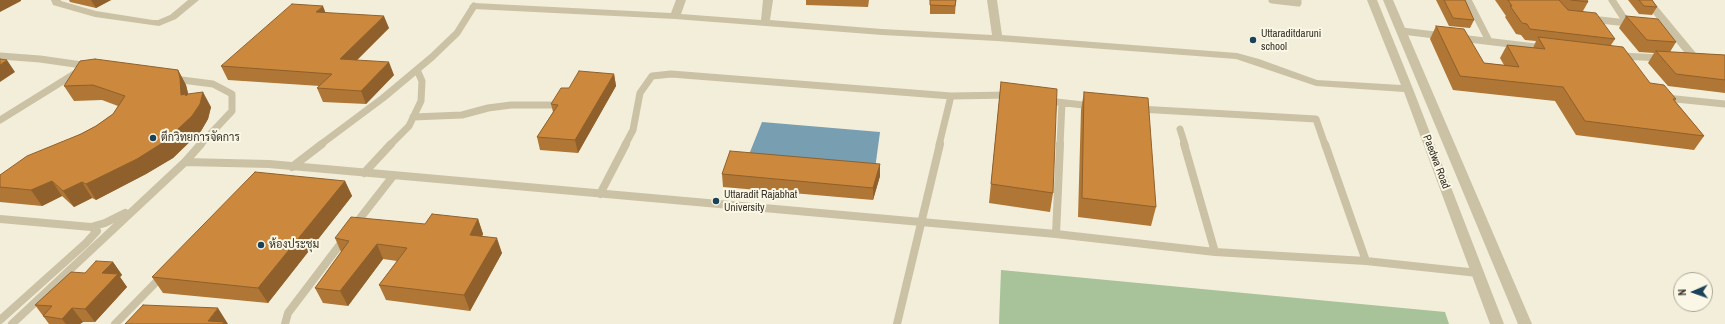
<!DOCTYPE html>
<meta charset="utf-8">
<style>
body{margin:0}
#map{position:relative;width:1725px;height:324px;overflow:hidden;background:#f3eed9;font-family:"Archivo Narrow",sans-serif}
canvas{display:block}
.north{position:absolute;left:1673px;top:272px;width:40px;height:40px;box-sizing:border-box;background:#faf7e6;border:1px solid #aca799;border-radius:50%;rotate:268deg;font-size:11px;font-weight:700;line-height:16px;text-align:center;color:#363026}
.north::after{content:'';display:block;margin:auto;width:14px;height:18px;background:#1a435a;clip-path:polygon(50% 0,100% 100%,50% 72%,0 100%)}
</style>
<div id="map">
<canvas width="1725" height="324"></canvas>
<div class="north">N</div>
</div>
<script>
const context = document.querySelector('canvas').getContext('2d');
context.lineJoin = 'round';
function fill(path, color) {
  context.fillStyle = color;
  context.fill(path, 'evenodd');
}
function toPath(rows) {
  const path = new Path2D();
  for (const r of rows) {
    path.moveTo(r[0], r[1]);
    for (let i = 2; i < r.length; i += 2) path.lineTo(r[i], r[i + 1]);
  }
  return path;
}
function strokePath(path, color, width, dash) {
  context.strokeStyle = color;
  context.lineWidth = width;
  context.lineCap = dash ? 'butt' : 'round';
  context.setLineDash(dash || []);
  context.stroke(path);
}
function write(font, color, halo, rows, align = 'center') {
  context.font = font + ' "Archivo Narrow",Sarabun,sans-serif';
  context.lineWidth = 4;
  context.setLineDash([]);
  context.textBaseline = 'middle';
  context.strokeStyle = halo;
  context.fillStyle = color;
  for (const [text, x, y, turn = 0] of rows) {
    context.save();
    context.translate(x, y);
    context.rotate((+turn || 0) * Math.PI / 180);
    context.textAlign = isNaN(turn) ? turn : align;
    if (halo) context.strokeText(text, 0, 0);
    context.fillText(text, 0, 0);
    context.restore();
  }
}
const green = toPath([
 [1001,270,1445,312,1449,324,999,324]
]);
const water = toPath([
 [762,122,880,132,875,169,748,157]
]);
const laneFar1 = toPath([
 [1272,0,1298,3,1298,0],
 [1468,0,1489,41],
 [1591,19,1627,23,1612,0],
 [1402,31,1443,36],
 [1460,38,1544,48],
 [0,56,40,59,89,66],
 [1621,56,1661,58],
 [174,79,213,84,232,94,232,111,200,145],
 [1666,98,1725,104],
 [1048,101,1092,106],
 [1139,109,1316,119,1325,145],
 [413,117,462,115,488,108,511,105,554,105],
 [0,120,79,71],
 [1180,129,1185,145],
 [320,145,383,98,432,57,457,33,474,6],
 [390,145,409,126,421,101,422,81,417,70],
 [625,145,633,130,640,93,652,76,671,74,951,96,1009,95],
 [939,145,951,96],
 [1060,145,1062,103]
]);
const lane = toPath([
 [1184,144,1215,252],
 [1325,144,1366,261],
 [185,162,201,144],
 [292,167,322,144],
 [364,173,391,144],
 [600,194,626,144],
 [0,219,91,227,97,231,86,243,0,320],
 [354,226,393,176],
 [91,227,105,223,125,213],
 [1056,234,1060,144],
 [12,324,185,162,269,164,1056,234,1215,252,1366,261,1478,273],
 [115,324,163,275],
 [285,324,288,313,345,238],
 [897,324,940,144]
]);
const street = toPath([
 [51,0,61,0,61,1,96,11,153,20,158,20,170,15,188,0,199,0,176,19,159,26,95,17,53,5,51,0],
 [676,0,686,0,681,14,761,20,763,0,773,0,770,20,882,29,992,35,987,0,997,0,1002,35,1237,53,1259,59,1317,80,1401,85,1367,0,1377,0,1413,89,1504,324,1490,324,1404,92,1316,86,1236,59,997,41,882,35,675,19,474,9,469,6,474,3,671,13,676,0],
 [1383,0,1393,0,1532,324,1518,324,1383,0],
 [1642,0,1652,0,1700,58,1701,60,1700,62,1692,62,1642,0]
]);
const wall = toPath([
 [69,0,111,0,96,8,70,2],
 [806,0,869,0,868,7,806,5],
 [930,0,956,0,955,14,930,14],
 [1436,0,1465,0,1474,20,1470,28,1449,26],
 [1495,0,1587,0,1588,2,1583,11,1615,39,1611,45,1650,83,1676,99,1675,101,1704,136,1694,150,1576,135,1555,101,1453,90,1430,39,1436,26,1484,63,1504,65,1500,58,1507,45,1533,48,1536,41,1525,40,1521,35,1516,34,1505,17,1506,16],
 [1628,0,1652,0,1657,7,1652,15,1639,14],
 [326,13,389,28,357,60,394,75,366,104,323,102,317,88,320,86,228,80,221,66],
 [1626,16,1676,42,1670,52,1725,55,1725,93,1668,86,1648,63,1654,53,1639,52,1619,28],
 [178,70,186,85,188,94,211,107,208,119,201,131,173,158,146,174,96,200,92,198,74,207,62,196,42,206,0,202,0,175,96,126,113,114,118,106,102,100,74,101,64,86],
 [614,74,616,86,578,153,540,150,537,137,553,112,551,104,569,88],
 [1001,82,1053,193,1050,212,989,203],
 [1084,92,1156,207,1151,226,1078,217,1081,110],
 [880,164,880,176,873,200,723,187,722,174],
 [345,181,352,196,268,303,163,293,152,277],
 [478,219,483,234,482,236,502,253,470,311,386,300,379,285,397,261,383,259,348,306,323,303,315,288,341,252,335,238,425,224],
 [113,262,122,275,120,277,127,287,95,322,83,322,80,324,49,324,35,305,85,273]
]);
const shadedWall = toPath([
 [0,0,21,0,21,1,0,12],
 [91,0,111,0,96,8],
 [323,6,328,19,316,12],
 [384,16,389,28,345,72,340,59],
 [7,60,15,72,0,82,0,65],
 [389,62,394,75,366,104,361,91],
 [178,70,186,85,188,93,189,101,181,95],
 [614,74,616,86,578,153,575,140],
 [203,92,211,107,208,119,201,131,173,158,146,174,96,200,86,184],
 [880,164,880,176,873,200,873,188],
 [52,181,62,196,42,206,31,190],
 [345,181,352,196,268,303,258,288],
 [82,182,92,198,74,207,63,191],
 [478,219,483,234,476,250,470,235],
 [497,238,502,253,470,311,464,295],
 [377,244,383,259,348,306,340,291],
 [113,262,122,275,120,277,127,287,95,322,85,309,102,273],
 [72,308,83,322,80,324,66,324,62,319],
 [218,308,228,324,210,324,208,321]
]);
const building = toPath([
 [930,0,956,0,955,6,930,5,930,0],
 [1444,0,1465,0,1474,20,1453,18,1444,0],
 [1508,0,1559,0,1568,10,1596,13,1615,39,1530,29,1527,24,1522,23,1510,6,1512,6,1508,0],
 [1571,0,1587,0,1588,2,1571,0],
 [1639,0,1652,0,1657,7,1644,6,1639,0],
 [292,4,323,6,316,12,384,16,340,59,389,62,361,91,317,88,332,74,221,66,292,4],
 [1626,16,1658,19,1676,42,1647,40,1626,16],
 [1436,26,1464,29,1484,63,1519,67,1507,45,1545,49,1538,37,1623,47,1650,83,1664,85,1676,99,1673,99,1704,136,1585,121,1563,87,1460,76,1436,26],
 [1656,51,1725,55,1725,80,1676,74,1656,51],
 [0,59,7,60,0,65,0,59],
 [95,59,178,70,180,78,181,95,185,94,186,96,188,94,203,92,200,104,192,116,164,142,137,159,86,184,82,182,63,191,52,181,31,190,0,187,0,175,27,156,81,134,96,126,113,114,125,96,93,85,64,86,80,61,95,59],
 [579,71,614,74,575,140,537,137,558,105,551,104,561,88,569,88,579,71],
 [1001,82,1057,89,1053,193,991,184,1001,82],
 [1084,92,1148,98,1156,207,1082,198,1084,92],
 [730,151,880,164,873,188,722,174,730,151],
 [255,172,345,181,258,288,152,277,255,172],
 [432,214,478,219,470,235,497,238,464,295,379,285,407,248,377,244,340,291,315,288,349,241,335,238,351,217,425,224,432,214],
 [96,261,113,262,102,273,118,274,85,309,72,308,62,319,43,316,52,306,35,305,71,272,85,273,96,261],
 [143,305,218,308,208,321,224,322,223,324,125,324,143,305]
]);
const markers = [
 [1253,40,4,"#1a435a"],
 [153,138,4,"#1a435a"],
 [716,201,4,"#1a435a"],
 [261,245,4,"#1a435a"]
];
const poiNames = [
 ["Uttaraditdaruni",1261,34],
 ["school",1261,47],
 ["ตึกวิทยการจัดการ",161,138],
 ["Uttaradit Rajabhat",724,195],
 ["University",724,208],
 ["ห้องประชุม",269,245]
];
const streetNames = [
 ["Paedwa Road",1436,162,69]
];
fill(green, '#a8c299');
fill(water, '#779eb1');
strokePath(laneFar1, '#cbc1a5', 7);
strokePath(lane, '#cbc1a5', 8);
fill(street, '#cbc1a5');
fill(wall, '#af7635');
fill(shadedWall, '#8f602b');
fill(building, '#cc893e');
strokePath(building, '#8f602b', 1);
for (const [x, y, r, color] of markers) {
  const dot = new Path2D();
  dot.arc(x, y, r, 0, 2 * Math.PI);
  context.fillStyle = color;
  context.fill(dot);
  strokePath(dot, '#faf7e6', 1.5);
}
write('11px', '#363026', '#faf7e6', poiNames, 'left');
write('11px', '#363026', '#faf7e6', streetNames);
</script>
